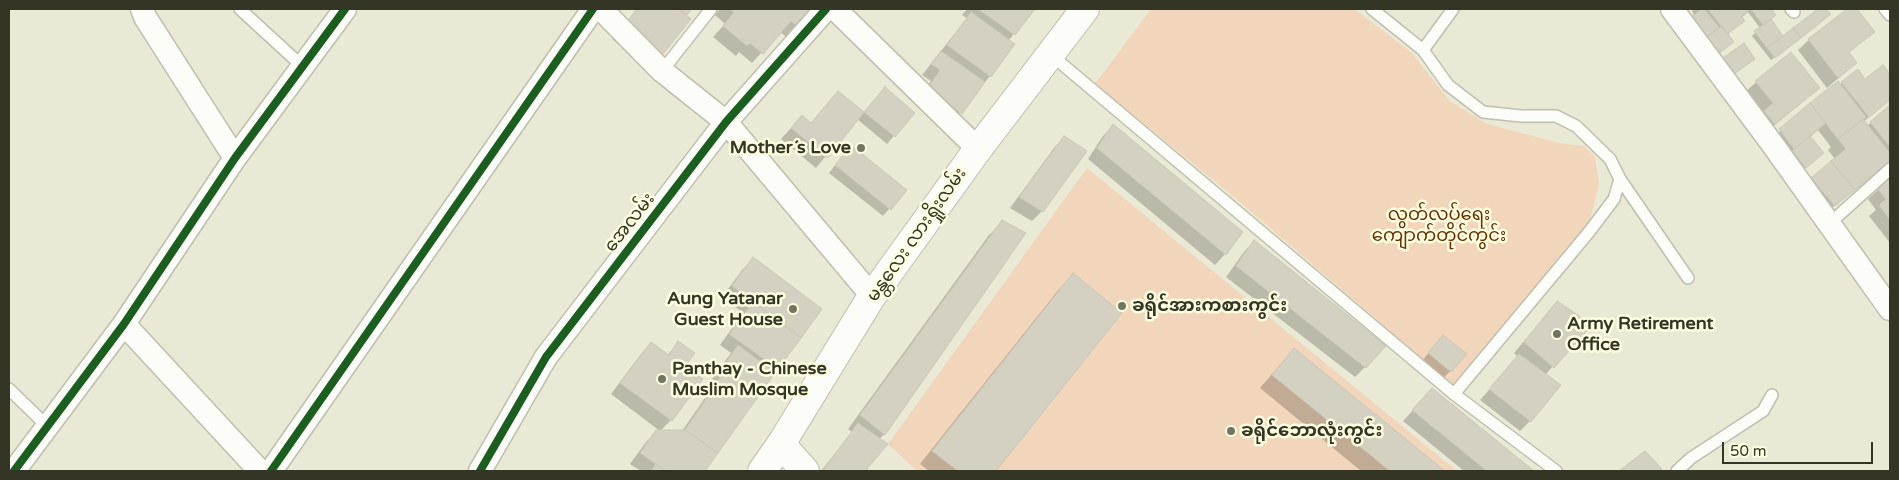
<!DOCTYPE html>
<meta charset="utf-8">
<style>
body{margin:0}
#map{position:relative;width:1899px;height:480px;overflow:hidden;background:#eae9d5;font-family:"Varela Round",sans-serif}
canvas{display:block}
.frame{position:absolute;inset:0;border:10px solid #353526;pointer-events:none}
.scale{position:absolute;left:1722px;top:442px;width:151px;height:22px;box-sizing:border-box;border:2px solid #353526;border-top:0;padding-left:6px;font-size:15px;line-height:18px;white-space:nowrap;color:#353526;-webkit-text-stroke:4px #fffee0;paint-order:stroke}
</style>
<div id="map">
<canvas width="1899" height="480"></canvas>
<div class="frame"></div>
<div class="scale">50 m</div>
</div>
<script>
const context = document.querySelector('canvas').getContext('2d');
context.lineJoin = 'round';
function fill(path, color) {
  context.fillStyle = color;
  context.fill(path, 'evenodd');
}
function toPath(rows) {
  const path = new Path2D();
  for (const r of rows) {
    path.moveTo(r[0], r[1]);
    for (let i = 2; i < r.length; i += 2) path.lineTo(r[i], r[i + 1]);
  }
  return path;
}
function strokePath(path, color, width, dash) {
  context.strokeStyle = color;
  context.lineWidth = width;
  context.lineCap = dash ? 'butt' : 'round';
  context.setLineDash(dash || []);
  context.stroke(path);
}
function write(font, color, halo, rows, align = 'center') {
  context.font = font + ' "Varela Round","Noto Sans Myanmar",sans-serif';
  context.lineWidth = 5;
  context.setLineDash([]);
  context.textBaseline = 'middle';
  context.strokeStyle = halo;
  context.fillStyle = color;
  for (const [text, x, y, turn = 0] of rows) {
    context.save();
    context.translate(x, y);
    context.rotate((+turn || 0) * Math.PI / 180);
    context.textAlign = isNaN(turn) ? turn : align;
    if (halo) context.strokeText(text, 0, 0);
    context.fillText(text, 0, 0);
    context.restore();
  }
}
const green = toPath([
 [1151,9,1354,9,1411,52,1450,101,1487,124,1559,143,1584,146,1595,157,1599,184,1589,224,1453,385,1228,192,1095,84],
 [1087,168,1457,471,917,471,888,444]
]);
const shadow = toPath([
 [637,9,690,9,648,68,612,39],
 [720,9,809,9,813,12,788,38,780,32,752,63,739,52,736,56,713,37,725,24,715,15],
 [967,9,1033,9,1008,41,990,76,951,123,918,99,931,81,922,75,967,18,962,15],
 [1694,9,1770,9,1774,15,1769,19,1783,38,1820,9,1825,9,1829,14,1771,60,1752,36,1760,28,1748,12,1741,18,1743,21,1727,35,1713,57,1692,11],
 [1849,9,1855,9,1873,32,1848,53,1856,63,1827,88,1798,50,1809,40],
 [1743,45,1753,59,1726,80,1716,66],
 [1790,53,1819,88,1764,134,1745,92],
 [1883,67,1890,76,1890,100,1863,122,1867,126,1890,107,1890,170,1886,164,1827,212,1805,186,1835,159,1828,150,1831,147,1818,130,1810,137,1815,160,1798,174,1773,137,1842,83,1865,81],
 [885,88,913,113,887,144,857,119,816,168,781,139,802,116,810,124,838,92,863,113],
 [1113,126,1225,254,1215,265,1088,159,1103,136],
 [1065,137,1042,211,1032,221,1010,208,1054,148],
 [844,154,905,190,883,216,829,173],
 [1890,179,1890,243,1869,216,1876,210,1868,199],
 [1003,222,885,434,879,439,865,469,867,471,821,471,852,432,848,429,989,235],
 [1254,241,1365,367,1355,377,1226,277,1244,252],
 [753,259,821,309,772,372,703,471,641,471,630,464,646,442,657,431,682,431,714,385,710,382,731,353,720,345,743,313,722,297,743,269],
 [1073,275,1120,313,994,471,929,471,920,464,1060,288],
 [1557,302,1590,325,1545,375,1530,421,1520,431,1480,400,1518,357,1514,353],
 [652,343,667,355,679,343,684,366,702,379,671,420,660,431,611,394,641,354],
 [1436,344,1465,354,1443,379,1422,361],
 [1294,349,1443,471,1361,471,1260,388],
 [1432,390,1532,471,1464,471,1403,421]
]);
const building = toPath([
 [637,9,678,9,691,19,659,59,622,28,637,9],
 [679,9,692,9,687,15,679,9],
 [730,9,811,9,814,12,800,29,791,21,763,54,750,43,747,46,723,26,734,12,730,9],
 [978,9,1035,9,1015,35,978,9],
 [1702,9,1704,9,1719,27,1705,38,1689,19,1702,9],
 [1708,9,1751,9,1741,16,1745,21,1727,34,1708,9],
 [1751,9,1771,9,1776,15,1763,25,1751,9],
 [1818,9,1826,9,1831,14,1801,38,1793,28,1818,9],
 [1847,9,1857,9,1875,32,1849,52,1857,63,1838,78,1808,39,1847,9],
 [971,12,1015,44,991,77,947,45,971,12],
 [1771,19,1783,36,1767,48,1754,31,1771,19],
 [1722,26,1734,42,1717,55,1705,38,1722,26],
 [1793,28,1801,38,1775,58,1767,48,1793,28],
 [1744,43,1755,59,1734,74,1723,58,1744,43],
 [941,51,985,82,962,114,928,88,940,70,931,64,941,51],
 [1791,52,1820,88,1775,124,1764,111,1773,103,1755,81,1791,52],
 [1883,65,1890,74,1890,100,1869,117,1841,82,1858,69,1865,79,1883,65],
 [1838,81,1866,117,1838,139,1810,103,1838,81],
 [885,87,915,113,895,137,864,112,885,87],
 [838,91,864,112,828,158,791,128,802,115,811,123,838,91],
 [1810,103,1826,123,1794,149,1779,129,1810,103],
 [1890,105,1890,147,1870,122,1890,105],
 [1863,119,1890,153,1890,161,1855,190,1831,161,1846,149,1838,139,1863,119],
 [1113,124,1243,232,1226,255,1097,148,1113,124],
 [1064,136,1087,151,1043,212,1019,197,1064,136],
 [1810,136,1824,153,1806,168,1792,151,1810,136],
 [851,145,907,190,891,210,835,165,851,145],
 [1831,161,1855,190,1835,206,1811,178,1831,161],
 [1890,178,1890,220,1879,205,1886,199,1877,188,1890,178],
 [1002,220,1026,233,885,435,860,415,1002,220],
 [1254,240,1386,346,1366,368,1236,266,1254,240],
 [753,257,822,309,801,338,732,286,753,257],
 [1073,273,1122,313,996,471,958,471,932,451,1073,273],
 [1557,301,1592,325,1554,368,1524,342,1557,301],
 [753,302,801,338,778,369,729,334,753,302],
 [1443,335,1467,354,1451,372,1428,353,1443,335],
 [678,341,695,353,686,365,703,379,672,421,620,383,651,342,669,355,678,341],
 [738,345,775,373,718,453,685,430,723,374,720,371,738,345],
 [1294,348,1445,471,1390,471,1272,375,1294,348],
 [1519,354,1561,385,1531,422,1489,389,1519,354],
 [1432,388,1534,471,1487,471,1412,410,1432,388],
 [858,423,888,444,867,469,869,471,827,471,824,469,858,423],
 [656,430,685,430,718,453,705,471,666,471,640,453,656,430],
 [1645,451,1662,469,1660,471,1619,471,1645,451],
 [656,464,666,471,651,471,656,464]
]);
const service = toPath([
 [240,9,302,66],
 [1372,9,1423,50,1448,85,1483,112,1521,116,1556,116,1576,126,1610,159,1620,179,1614,199,1589,232,1454,394],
 [1791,9,1794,12],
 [1885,9,1890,15],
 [1423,50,1453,9],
 [1050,54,1454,394,1556,471],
 [662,71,711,9],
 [1620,179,1688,278],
 [1829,224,1890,169],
 [9,389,48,427],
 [1677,471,1691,458,1763,411,1772,395]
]);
const minor = toPath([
 [142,9,145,17,235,158],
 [601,9,662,71,726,122,872,296],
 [835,9,978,149],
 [1672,9,1773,145,1890,309],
 [124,324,260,471],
 [14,471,124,324,235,158,345,9],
 [271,471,593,9],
 [480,471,546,357,726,122,826,9]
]);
const tertiary = toPath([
 [781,444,805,471]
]);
const trunk = toPath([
 [762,471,781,444,872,296,978,149,1085,9]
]);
const cycleway = toPath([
 [14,471,124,324,235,158,345,9],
 [271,471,593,9],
 [480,471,546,357,726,122,826,9]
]);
const markers = [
 [861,148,5,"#747463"],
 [1122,306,5,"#747463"],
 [793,309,5,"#747463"],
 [1557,334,5,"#747463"],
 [662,379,5,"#747463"],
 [1231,431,5,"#747463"]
];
const poiNames = [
 ["Mother´s Love",851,148,"right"],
 ["Aung Yatanar",783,299,"right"],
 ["Guest House",783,320,"right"],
 ["ခရိုင်အားကစားကွင်း",1132,306],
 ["Army Retirement",1567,324],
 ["Office",1567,345],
 ["Panthay - Chinese",672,369],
 ["Muslim Mosque",672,390],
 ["ခရိုင်ဘောလုံးကွင်း",1241,431]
];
const parkNames = [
 ["လွတ်လပ်ရေး",1439,215],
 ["ကျောက်တိုင်ကွင်း",1439,236]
];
const streetNames = [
 ["အေလမ်း",630,223,-52],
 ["မန္တလေး လားရှိုးလမ်း",917,235,-55]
];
fill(green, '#f2d6bb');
fill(shadow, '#0003');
fill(building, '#d5d1c2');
strokePath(building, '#ccc7b9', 1);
strokePath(service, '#bfbfaf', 14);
strokePath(minor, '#bfbfaf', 25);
strokePath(tertiary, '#bfbfaf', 30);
strokePath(trunk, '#bfbfaf', 30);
strokePath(service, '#fcfcf9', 11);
strokePath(minor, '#fcfcf9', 22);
strokePath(tertiary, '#fcfcf9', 28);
strokePath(trunk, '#fcfcf9', 28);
strokePath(cycleway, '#1b5e20', 8);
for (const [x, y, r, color] of markers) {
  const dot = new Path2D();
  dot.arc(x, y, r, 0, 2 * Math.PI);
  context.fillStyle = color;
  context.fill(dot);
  strokePath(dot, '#fffee0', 2);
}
write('bold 18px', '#353526', '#fffee0', poiNames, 'left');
write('18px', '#663102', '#fffee0', parkNames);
write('18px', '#353526', '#fffee0', streetNames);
</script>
